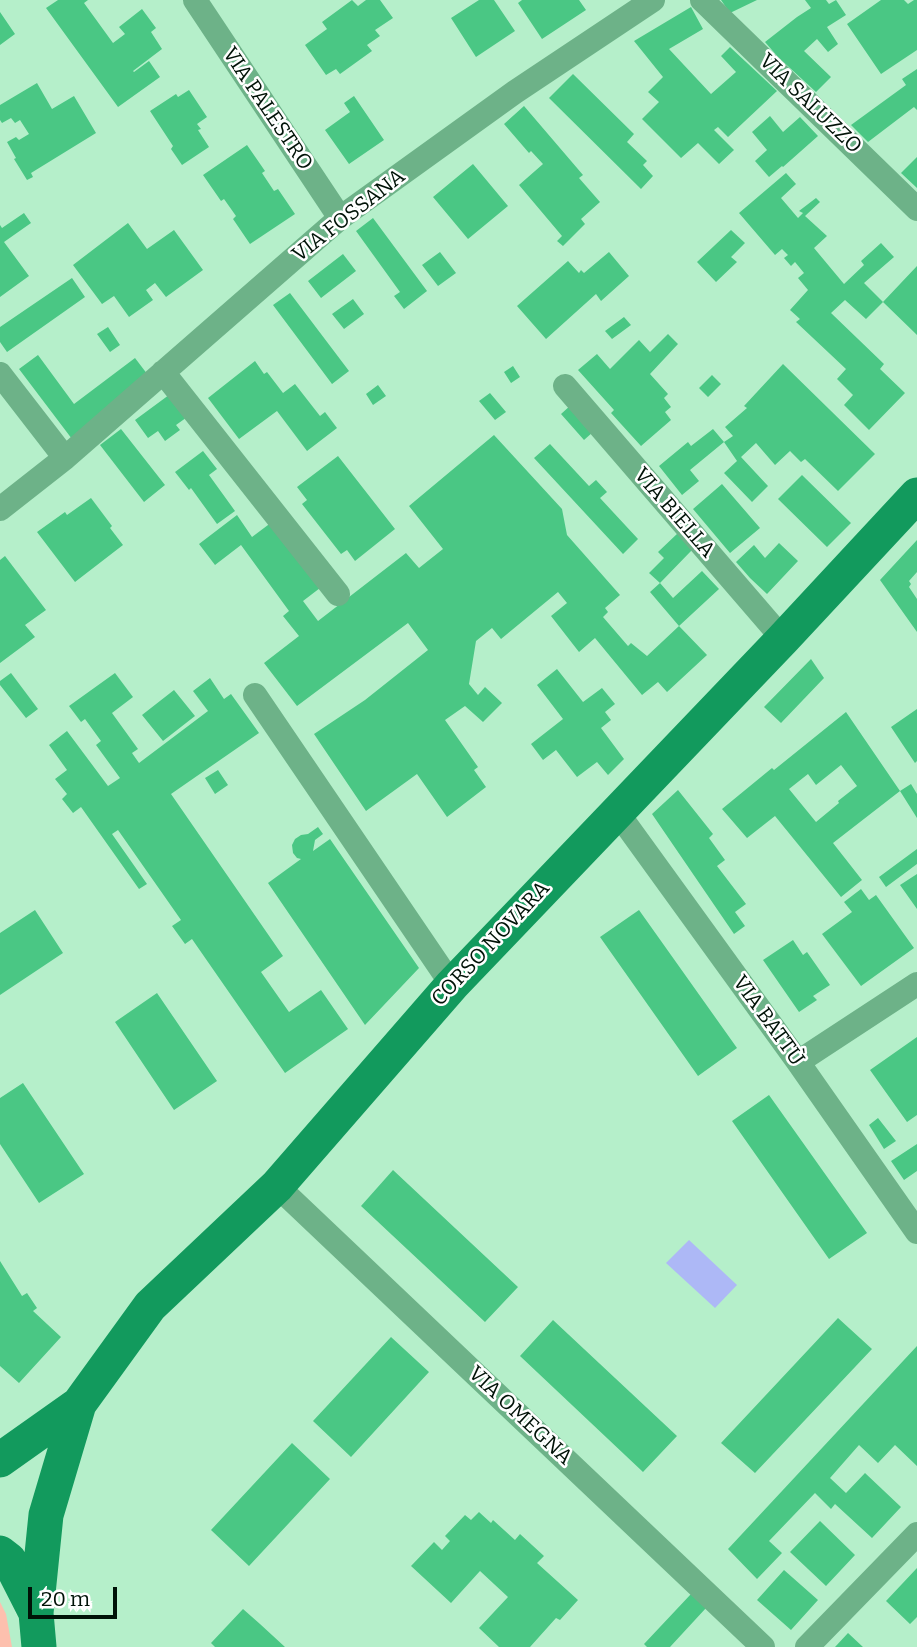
<!DOCTYPE html>
<meta charset="utf-8">
<style>
body{margin:0}
#map{position:relative;width:917px;height:1647px;overflow:hidden;background:#b5efca;font-family:Bitter,serif}
canvas{display:block}
.scale{position:absolute;left:28px;top:1587px;width:89px;height:32px;box-sizing:border-box;border:4px solid #001207;border-top:0;padding-left:9px;font-size:21px;line-height:24px;white-space:nowrap;color:#001207;-webkit-text-stroke:5px #fff;paint-order:stroke}
</style>
<div id="map">
<canvas width="917" height="1647"></canvas>
<div class="scale">20 m</div>
</div>
<script>
const context = document.querySelector('canvas').getContext('2d');
context.lineJoin = 'round';
function fill(path, color) {
  context.fillStyle = color;
  context.fill(path, 'evenodd');
}
function toPath(rows) {
  const path = new Path2D();
  for (const r of rows) {
    path.moveTo(r[0], r[1]);
    for (let i = 2; i < r.length; i += 2) path.lineTo(r[i], r[i + 1]);
  }
  return path;
}
function strokePath(path, color, width, dash) {
  context.strokeStyle = color;
  context.lineWidth = width;
  context.lineCap = dash ? 'butt' : 'round';
  context.setLineDash(dash || []);
  context.stroke(path);
}
function write(font, color, halo, rows, align = 'center') {
  context.font = font + ' Bitter,serif';
  context.lineWidth = 5;
  context.setLineDash([]);
  context.textBaseline = 'middle';
  context.strokeStyle = halo;
  context.fillStyle = color;
  for (const [text, x, y, turn = 0] of rows) {
    context.save();
    context.translate(x, y);
    context.rotate((+turn || 0) * Math.PI / 180);
    context.textAlign = isNaN(turn) ? turn : align;
    if (halo) context.strokeText(text, 0, 0);
    context.fillText(text, 0, 0);
    context.restore();
  }
}
const green = toPath([
 [0,1602,6,1614,12,1647,0,1647]
]);
const water = toPath([
 [689,1240,737,1285,715,1308,666,1263]
]);
const building = toPath([
 [58,0,88,0,84,3,113,43,125,34,119,27,142,9,156,28,151,32,162,49,133,71,134,72,149,61,160,77,118,107,46,8],
 [352,0,358,6,366,0,380,0,393,18,375,30,380,36,367,45,372,51,340,74,336,69,326,75,305,45,327,29,322,22],
 [479,0,494,0,515,31,476,57,451,18],
 [522,0,579,0,586,10,542,39,518,3],
 [721,0,757,0,730,13],
 [805,0,826,0,829,4,836,0,846,15,827,27,838,44,828,52,817,39,804,51,831,77,816,92,778,57,765,42,797,17,811,8],
 [881,0,904,0,908,4,914,0,917,0,917,50,881,74,847,24],
 [691,7,703,29,669,49,711,94,736,72,721,56,730,47,777,91,728,137,718,127,714,130,734,150,719,164,698,143,681,158,642,119,659,102,648,92,663,77,634,41],
 [0,12,15,34,0,45],
 [917,69,917,110,914,107,868,142,851,125,906,85,902,79],
 [573,74,634,134,627,142,647,161,643,165,653,176,641,189,549,98],
 [37,83,52,109,74,96,96,133,31,173,33,177,27,180,14,159,16,158,7,142,16,137,19,140,29,134,20,120,15,123,11,118,2,123,0,120,0,105],
 [189,90,207,117,197,124,201,129,198,130,209,147,182,165,171,149,173,146,150,111,176,94,178,97],
 [354,96,384,140,349,164,325,130,350,112,344,103],
 [524,106,583,175,579,178,600,202,581,219,585,224,563,246,557,241,562,236,519,185,543,164,531,151,529,153,504,124],
 [770,116,783,132,800,117,818,136,783,167,782,166,769,177,755,161,767,150,752,132],
 [247,145,265,171,262,173,274,191,278,189,295,214,250,244,233,219,236,216,224,199,221,201,203,175],
 [917,157,917,188,901,173],
 [473,164,508,206,468,239,433,197],
 [786,173,796,184,781,198,798,218,803,213,799,211,816,198,820,202,805,216,827,236,814,248,844,284,864,265,861,261,881,243,894,257,864,283,883,302,866,319,845,300,831,313,884,364,880,369,905,393,869,430,844,405,853,395,837,379,846,369,796,322,800,319,790,310,808,290,798,278,804,273,795,262,791,266,784,258,788,255,782,249,775,255,739,213],
 [24,213,31,223,4,242,29,276,0,297,0,225,2,228],
 [373,218,427,291,404,309,394,296,400,292,356,231],
 [128,223,147,249,174,230,203,270,166,297,155,283,146,290,153,300,129,317,114,296,102,304,73,265],
 [731,230,745,243,731,257,737,262,716,282,697,262],
 [440,252,456,273,438,286,422,265],
 [609,252,629,276,601,301,596,294,546,339,517,306,568,261,579,273,581,270,584,273],
 [343,254,356,271,321,298,308,281],
 [917,266,917,335,883,302],
 [72,278,85,297,7,352,0,342,0,327],
 [290,293,349,371,332,384,273,305],
 [353,299,364,314,344,329,332,314],
 [624,317,631,325,612,339,605,331],
 [108,327,120,345,110,352,97,334],
 [668,334,678,344,650,374,668,394,664,398,671,407,665,412,671,420,641,446,611,413,614,410,578,370,597,354,610,369,639,340,650,352],
 [38,355,74,404,135,358,151,379,72,439,19,369],
 [255,361,264,374,267,372,283,393,295,384,320,416,325,412,337,428,307,451,277,411,239,439,208,398],
 [783,364,875,454,838,491,805,459,801,462,790,451,775,465,756,443,741,457,768,486,752,502,724,473,737,461,724,442,733,436,725,427,747,408,744,406],
 [513,366,520,377,511,383,504,372],
 [712,375,721,384,708,397,699,388],
 [378,385,386,396,373,405,366,394],
 [173,392,190,415,176,425,180,430,165,441,158,431,148,438,135,420],
 [490,393,506,412,495,420,479,401],
 [571,405,593,432,584,440,561,414],
 [121,429,165,485,144,502,100,445],
 [713,429,724,442,690,470,699,481,682,495,659,466,688,442,691,446],
 [494,435,562,509,567,535,620,595,605,608,608,612,603,617,628,646,631,643,647,656,679,626,707,655,667,692,658,682,642,695,595,638,579,652,551,616,567,603,558,592,501,639,492,628,476,641,469,684,478,695,485,687,502,703,483,722,465,706,445,720,478,767,474,770,486,787,447,817,417,774,366,811,314,734,365,700,428,650,408,623,297,706,264,663,299,636,283,616,289,611,241,545,215,565,199,544,237,515,252,537,272,522,320,588,303,601,318,621,406,553,419,568,443,549,409,506],
 [550,444,589,486,596,480,607,492,600,498,638,539,623,554,534,458],
 [203,451,217,469,209,475,235,511,217,524,191,488,189,490,175,472],
 [338,456,395,529,355,561,347,550,341,554,302,504,307,500,297,487],
 [802,475,851,523,827,547,778,499],
 [722,484,760,528,730,553,693,509],
 [91,498,112,526,110,528,123,545,75,582,37,532,65,512,67,515],
 [678,533,692,550,660,583,649,573,664,558,658,552],
 [917,540,917,572,909,581,911,584,909,587,917,599,917,632,880,580],
 [779,543,798,561,767,594,750,578,736,562,754,545,765,558],
 [5,556,46,610,25,625,35,637,0,663,0,560],
 [702,571,719,589,679,626,650,592,660,583,673,598],
 [811,659,824,678,781,723,764,707],
 [557,669,583,702,602,688,615,704,605,712,611,720,601,728,624,759,608,775,597,762,577,777,556,750,543,760,531,744,563,719,537,685],
 [11,673,38,709,26,718,0,685,0,681],
 [115,673,133,697,112,713,138,749,132,753,139,763,208,711,193,691,210,678,224,699,231,694,259,733,171,794,283,956,261,972,289,1012,321,990,348,1029,285,1073,192,939,185,944,172,926,181,920,118,830,112,834,147,884,139,889,81,807,73,813,62,799,67,794,55,779,67,770,49,745,67,731,108,786,120,778,96,745,101,741,85,719,81,722,69,706],
 [174,690,195,716,163,741,142,715],
 [917,709,917,761,915,763,891,727],
 [846,712,900,791,833,843,862,880,841,897,775,816,747,838,722,809,772,768,774,770],
 [841,765,857,786,838,801,839,803,816,822,789,789,808,774,816,785],
 [218,770,228,785,215,794,205,778],
 [911,784,917,794,917,818,900,791],
 [678,790,713,834,709,838,725,860,717,866,746,904,735,912,745,926,734,934,652,814],
 [318,827,323,834,315,840,313,851,330,839,419,968,365,1025,268,883,301,859,297,858,293,853,292,845,295,839,301,835,308,834],
 [917,849,917,864,886,887,879,877],
 [917,874,917,909,900,885],
 [861,889,869,900,876,895,914,948,861,986,822,934,852,912,844,902],
 [35,910,63,953,0,995,0,933],
 [639,910,737,1048,698,1076,600,937],
 [793,940,803,955,807,952,830,985,813,996,817,1000,799,1012,763,960],
 [157,993,217,1081,174,1110,115,1022],
 [917,1037,917,1115,907,1122,870,1070],
 [23,1083,84,1174,39,1203,0,1144,0,1098],
 [769,1095,867,1233,829,1259,732,1121],
 [878,1118,896,1141,884,1149,869,1125],
 [917,1144,917,1171,904,1180,891,1161],
 [393,1170,518,1287,485,1322,361,1206],
 [0,1261,22,1296,27,1293,37,1308,33,1311,61,1337,19,1383,0,1366],
 [838,1318,872,1349,755,1473,721,1443],
 [553,1320,677,1436,643,1472,520,1356],
 [391,1337,429,1372,351,1457,313,1421],
 [917,1346,917,1466,895,1445,878,1463,859,1445,830,1478,846,1493,865,1473,901,1507,872,1538,835,1504,831,1509,815,1493,769,1541,782,1553,757,1579,728,1549],
 [292,1443,330,1479,249,1566,211,1530],
 [479,1512,491,1523,493,1520,515,1540,520,1534,544,1556,537,1563,578,1600,560,1620,556,1618,530,1647,499,1647,479,1628,508,1597,480,1571,451,1603,411,1566,434,1542,442,1550,450,1541,445,1536,465,1515,471,1520],
 [820,1521,855,1555,826,1586,790,1552],
 [917,1568,917,1617,910,1624,886,1601],
 [784,1570,818,1600,791,1630,757,1600],
 [691,1594,706,1608,670,1647,647,1647,644,1644],
 [243,1609,260,1624,285,1647,215,1647,211,1643],
 [848,1633,863,1647,835,1647]
]);
const street = toPath([
 [195,0,340,218],
 [702,0,917,209],
 [163,372,338,594],
 [0,374,65,458],
 [565,386,783,639],
 [0,509,65,458,340,218,515,92,653,0],
 [255,695,452,985],
 [617,812,798,1062,917,1232],
 [798,1062,917,984],
 [277,1186,763,1647],
 [807,1647,917,1534]
]);
const secondary = toPath([
 [0,1460,79,1404,150,1306,277,1186,452,985,783,639,917,495],
 [0,1553,9,1560,36,1613,39,1647],
 [36,1613,46,1515,79,1404]
]);
const streetNames = [
 ["VIA SALUZZO",810,104,44],
 ["VIA PALESTRO",267,109,56],
 ["VIA FOSSANA",349,216,-38],
 ["VIA BIELLA",674,513,49],
 ["CORSO NOVARA",491,944,-47],
 ["VIA BATTÙ",768,1021,54],
 ["VIA OMEGNA",520,1416,43]
];
fill(green, '#fdc0ae');
fill(water, '#adb8f6');
fill(building, '#4ac784');
strokePath(street, '#6db288', 24);
strokePath(secondary, '#129a5d', 35);
write('21px', '#001207', '#fff', streetNames);
</script>
